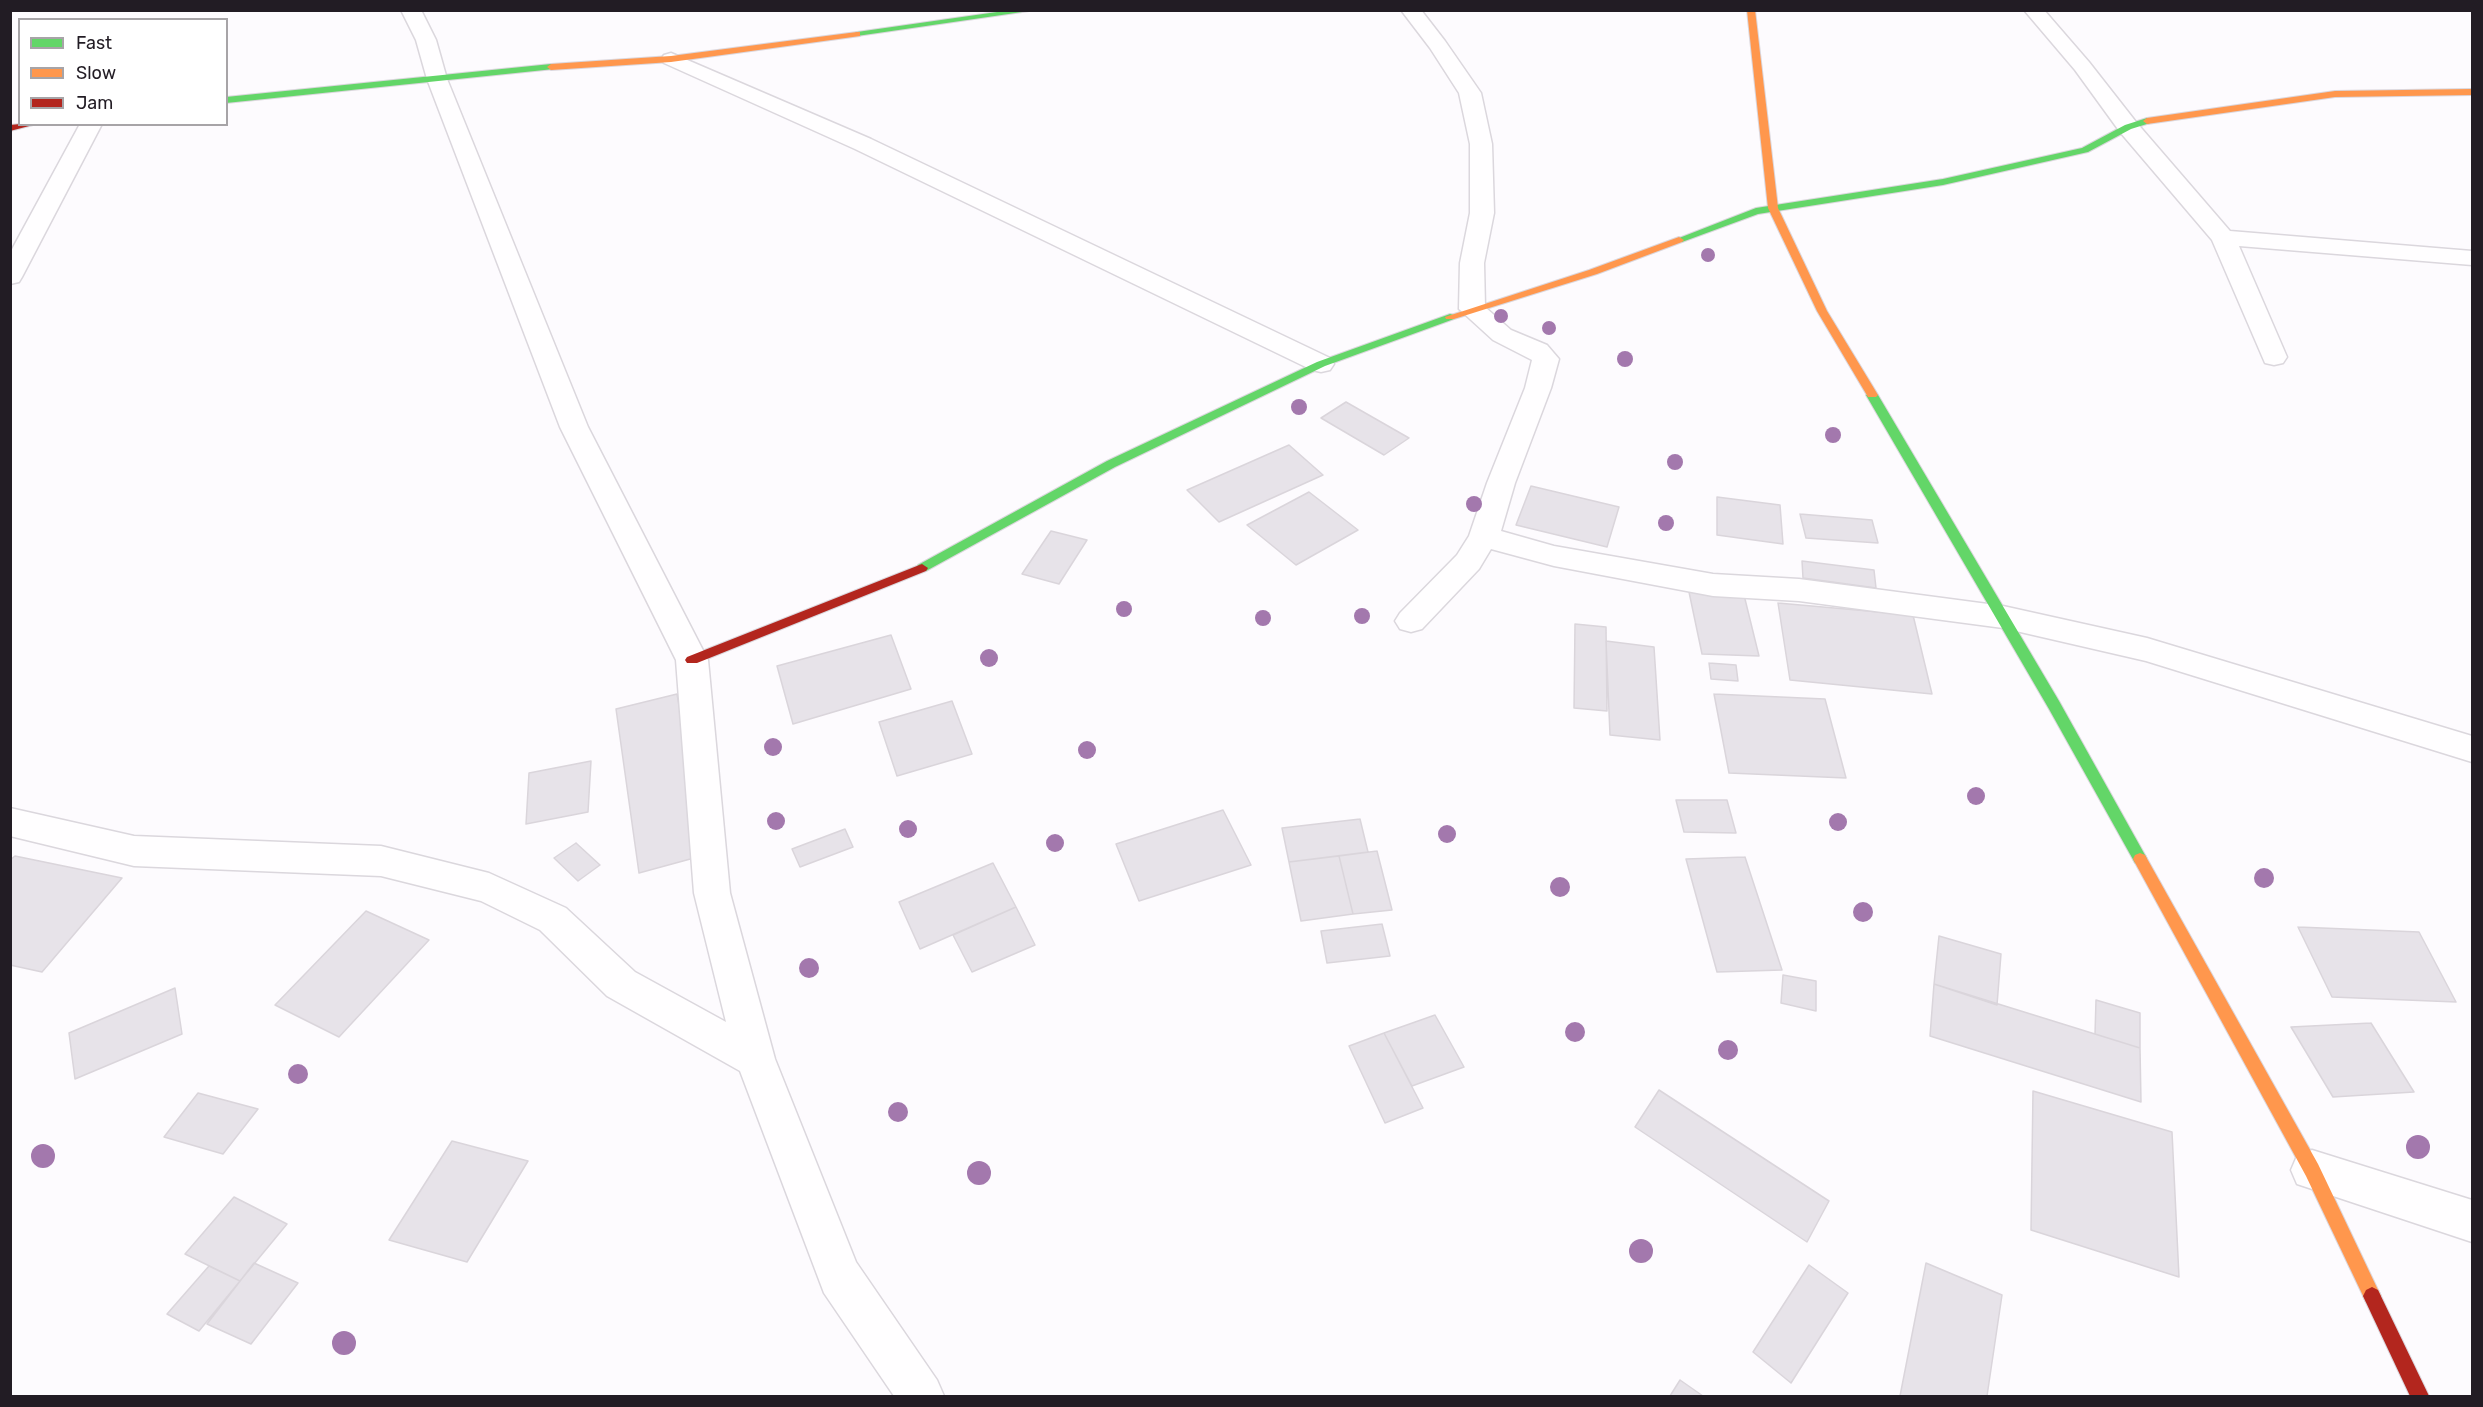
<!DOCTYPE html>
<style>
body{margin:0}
#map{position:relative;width:2483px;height:1407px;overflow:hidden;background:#fdfbfe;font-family:Rubik,sans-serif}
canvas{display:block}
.frame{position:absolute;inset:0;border:12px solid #221c24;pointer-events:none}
.legend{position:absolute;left:18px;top:18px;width:210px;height:108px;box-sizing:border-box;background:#fff;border:2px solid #a7a4a7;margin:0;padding:8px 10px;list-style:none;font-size:18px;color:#221c24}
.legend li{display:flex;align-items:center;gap:12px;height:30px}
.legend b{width:30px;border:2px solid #a7a4a7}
</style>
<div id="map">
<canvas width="2483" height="1407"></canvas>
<div class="frame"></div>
<ul class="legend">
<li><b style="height:8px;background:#63d668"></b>Fast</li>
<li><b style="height:8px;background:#ff974d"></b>Slow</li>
<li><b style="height:8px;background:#b3261e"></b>Jam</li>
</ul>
</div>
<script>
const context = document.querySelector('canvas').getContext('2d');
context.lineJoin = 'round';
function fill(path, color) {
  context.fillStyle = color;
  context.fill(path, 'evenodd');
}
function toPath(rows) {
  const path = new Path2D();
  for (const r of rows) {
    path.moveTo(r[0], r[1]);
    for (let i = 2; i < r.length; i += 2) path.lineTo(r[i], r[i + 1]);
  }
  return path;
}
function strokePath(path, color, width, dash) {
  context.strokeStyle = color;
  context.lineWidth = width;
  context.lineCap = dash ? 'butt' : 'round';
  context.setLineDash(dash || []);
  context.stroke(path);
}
const building = toPath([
 [1346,402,1409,438,1384,455,1321,418,1346,402],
 [1289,445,1323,475,1219,522,1187,490,1289,445],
 [1531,486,1619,507,1607,547,1516,525,1531,486],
 [1309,492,1358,530,1296,565,1247,525,1309,492],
 [1717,497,1780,505,1783,544,1717,535,1717,497],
 [1800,514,1872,520,1878,543,1806,538,1800,514],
 [1051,531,1087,540,1059,584,1022,574,1051,531],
 [1802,561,1874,570,1876,588,1803,578,1802,561],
 [1689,592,1744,595,1759,656,1702,654,1689,592],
 [1778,603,1913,615,1932,694,1790,680,1778,603],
 [1575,624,1606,627,1607,711,1574,708,1575,624],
 [891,635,911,689,793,724,777,666,891,635],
 [1606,641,1654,647,1660,740,1610,735,1606,641],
 [1709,663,1736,665,1738,681,1711,679,1709,663],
 [677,694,705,855,639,873,616,709,677,694],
 [1714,694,1825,699,1846,778,1729,773,1714,694],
 [952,701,972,754,897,776,879,722,952,701],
 [591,761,588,812,526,824,529,773,591,761],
 [1676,800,1727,800,1736,833,1684,832,1676,800],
 [1223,810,1251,865,1139,901,1116,844,1223,810],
 [1360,819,1368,852,1289,862,1282,828,1360,819],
 [845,829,853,847,800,867,792,849,845,829],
 [576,843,600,865,578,881,554,858,576,843],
 [1377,851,1392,910,1353,914,1339,856,1377,851],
 [15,856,122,878,42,972,10,965,10,860,15,856],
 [1339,856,1353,914,1301,921,1289,862,1339,856],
 [1745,857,1782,970,1717,972,1686,859,1745,857],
 [993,863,1016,907,920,949,899,902,993,863],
 [1016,907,1035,945,972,972,953,935,1016,907],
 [366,911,429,940,339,1037,275,1005,366,911],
 [1382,924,1390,956,1327,963,1321,931,1382,924],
 [2298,927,2419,932,2456,1002,2332,997,2298,927],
 [1939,936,2001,954,1997,1005,1934,984,1939,936],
 [1783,975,1816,981,1816,1011,1781,1003,1783,975],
 [1934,984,2140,1048,2141,1102,1930,1036,1934,984],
 [175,988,182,1034,75,1079,69,1033,175,988],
 [2096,1000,2140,1013,2140,1048,2095,1034,2096,1000],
 [1435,1015,1464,1067,1412,1086,1384,1033,1435,1015],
 [2371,1023,2414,1092,2333,1097,2291,1027,2371,1023],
 [1384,1033,1423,1108,1385,1123,1349,1046,1384,1033],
 [1659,1090,1829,1201,1807,1242,1635,1127,1659,1090],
 [2033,1091,2172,1132,2179,1277,2031,1230,2033,1091],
 [198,1093,258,1109,223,1154,164,1137,198,1093],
 [452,1141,528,1161,467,1262,389,1240,452,1141],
 [234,1197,287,1224,240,1281,185,1254,234,1197],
 [254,1263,298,1283,251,1344,207,1324,254,1263],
 [1926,1263,2002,1295,1987,1396,1900,1396,1926,1263],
 [1809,1265,1848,1293,1791,1383,1753,1352,1809,1265],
 [209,1266,240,1281,199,1331,167,1314,209,1266],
 [1680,1380,1703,1396,1670,1396,1680,1380]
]);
const street = toPath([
 [401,10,421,10,436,40,447,79,588,427,708,660,730,893,775,1059,856,1262,937,1380,944,1396,894,1396,824,1293,740,1071,607,996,540,930,481,901,381,876,134,866,10,836,10,808,134,836,381,846,489,873,566,908,635,972,726,1022,694,893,676,660,560,427,427,79,416,40,401,10],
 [1401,10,1421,10,1445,41,1481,93,1492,144,1494,213,1484,263,1485,307,1511,330,1547,345,1559,359,1551,388,1515,483,1501,531,1554,546,1713,574,1799,579,2003,606,2147,638,2472,736,2472,762,2146,661,2003,628,1799,601,1713,596,1554,566,1491,549,1479,569,1422,629,1411,632,1400,629,1395,621,1400,613,1457,555,1469,536,1487,483,1525,388,1532,360,1493,340,1459,309,1460,263,1470,213,1470,144,1459,93,1430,48,1401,10],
 [2024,10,2044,10,2089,62,2136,122,2230,231,2472,251,2472,265,2239,246,2287,357,2283,363,2274,365,2265,363,2212,240,2120,132,2075,70,2024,10],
 [671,53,871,139,1330,358,1334,364,1330,370,1321,372,1312,370,855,149,664,63,661,59,664,55,671,53],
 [80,124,102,124,22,277,19,282,10,284,10,253,80,124],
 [2312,1150,2472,1200,2472,1242,2297,1184,2291,1170,2297,1156,2312,1150]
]);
const fast = toPath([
 [1011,10,1036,10,857,36,853,34,857,32,1011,10],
 [551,64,555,67,554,69,226,103,226,97,551,64],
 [2147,118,2151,121,2150,123,2131,129,2088,152,1943,185,1758,214,1682,242,1674,240,1756,208,1943,179,2082,148,2125,125,2147,118],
 [1450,314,1454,315,1454,319,1325,366,1115,467,926,571,918,571,916,568,918,565,1107,461,1317,362,1450,314],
 [1872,392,1878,395,2059,701,2145,855,2147,859,2145,863,2140,865,2135,863,2049,709,1866,395,1872,392]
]);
const slow = toPath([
 [1747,10,1755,10,1778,208,1827,311,1878,395,1876,397,1868,397,1817,311,1768,208,1747,10],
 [857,32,860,32,860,36,671,62,551,70,547,67,551,64,671,56,857,32],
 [2472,89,2472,95,2335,97,2147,124,2143,121,2147,118,2335,91,2472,89],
 [1679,237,1684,240,1682,242,1597,274,1454,319,1446,319,1445,317,1589,270,1679,237],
 [2140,853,2145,855,2318,1164,2378,1290,2381,1296,2378,1302,2372,1305,2366,1302,2306,1176,2133,859,2135,855,2140,853]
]);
const jam = toPath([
 [20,124,37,124,10,131,10,125,20,124],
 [922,564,928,568,926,571,697,663,687,663,685,660,687,657,922,564],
 [2372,1287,2378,1290,2429,1396,2410,1396,2363,1296,2366,1290,2372,1287]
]);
const trees = [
 [1708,255,7],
 [1501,316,7],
 [1549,328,7],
 [1625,359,8],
 [1299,407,8],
 [1833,435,8],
 [1675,462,8],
 [1474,504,8],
 [1666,523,8],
 [1124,609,8],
 [1362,616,8],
 [1263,618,8],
 [989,658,9],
 [773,747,9],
 [1087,750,9],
 [1976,796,9],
 [776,821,9],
 [1838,822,9],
 [908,829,9],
 [1447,834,9],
 [1055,843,9],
 [2264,878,10],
 [1560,887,10],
 [1863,912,10],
 [809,968,10],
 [1575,1032,10],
 [1728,1050,10],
 [298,1074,10],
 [898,1112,10],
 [2418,1147,12],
 [43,1156,12],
 [979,1173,12],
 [1641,1251,12],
 [344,1343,12]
];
fill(building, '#e7e3e9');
strokePath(building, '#dad5db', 1.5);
strokePath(street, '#dbd7dd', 3);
strokePath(fast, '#dbd7dd', 2);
strokePath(slow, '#dbd7dd', 2);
strokePath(jam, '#dbd7dd', 2);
fill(street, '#fffeff');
fill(fast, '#63d668');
fill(slow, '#ff974d');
fill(jam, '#b3261e');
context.fillStyle = '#a378ad';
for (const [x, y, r] of trees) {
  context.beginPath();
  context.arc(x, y, r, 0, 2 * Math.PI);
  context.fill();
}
</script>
